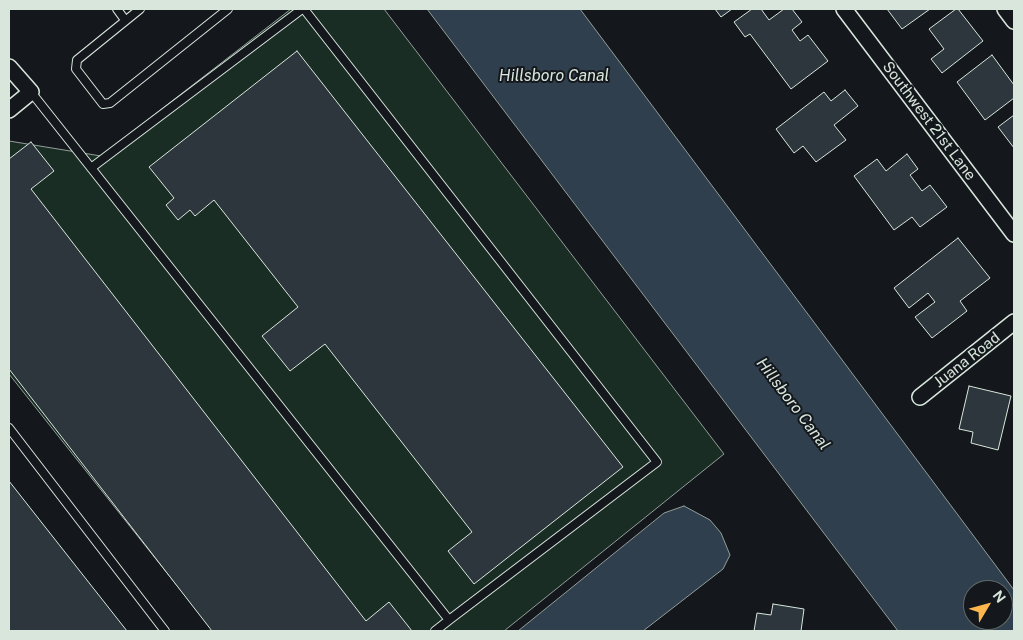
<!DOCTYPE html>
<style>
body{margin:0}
#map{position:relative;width:1023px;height:640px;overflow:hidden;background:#14181c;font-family:"Public Sans",sans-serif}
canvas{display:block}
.frame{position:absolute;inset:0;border:10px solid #d8e6dc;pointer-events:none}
.north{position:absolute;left:963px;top:580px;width:50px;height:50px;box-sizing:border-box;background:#14181c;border:1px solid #626a69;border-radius:50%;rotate:53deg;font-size:14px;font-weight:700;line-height:20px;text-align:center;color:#d8e6dc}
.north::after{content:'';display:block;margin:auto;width:18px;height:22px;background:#ffb74d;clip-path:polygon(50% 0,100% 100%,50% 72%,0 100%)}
</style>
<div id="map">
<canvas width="1023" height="640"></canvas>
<div class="frame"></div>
<div class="north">N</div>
</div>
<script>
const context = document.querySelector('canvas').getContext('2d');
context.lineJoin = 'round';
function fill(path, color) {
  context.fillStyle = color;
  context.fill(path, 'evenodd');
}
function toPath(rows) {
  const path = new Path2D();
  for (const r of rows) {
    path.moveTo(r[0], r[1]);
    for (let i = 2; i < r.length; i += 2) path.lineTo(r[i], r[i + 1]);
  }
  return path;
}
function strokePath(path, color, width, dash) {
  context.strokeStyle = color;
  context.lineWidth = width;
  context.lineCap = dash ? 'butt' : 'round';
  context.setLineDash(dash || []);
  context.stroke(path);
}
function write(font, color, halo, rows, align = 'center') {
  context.font = font + ' "Public Sans",sans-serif';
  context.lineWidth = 4;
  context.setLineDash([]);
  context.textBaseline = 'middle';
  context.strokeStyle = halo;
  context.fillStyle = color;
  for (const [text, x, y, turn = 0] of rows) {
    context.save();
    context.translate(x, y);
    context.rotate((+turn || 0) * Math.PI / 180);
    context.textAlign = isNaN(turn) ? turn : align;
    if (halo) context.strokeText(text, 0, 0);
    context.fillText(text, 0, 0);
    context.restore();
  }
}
const green = toPath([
 [291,9,384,9,724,454,504,631,213,631,9,374,9,141,101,156,291,9]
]);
const water = toPath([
 [427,9,580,9,1014,590,1014,631,898,631,427,9],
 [973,590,1003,590,1003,620,973,620,973,590],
 [684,506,710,520,721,533,730,555,723,569,643,631,518,631,664,513,684,506]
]);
const building = toPath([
 [715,9,732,9,721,17,715,9],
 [752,9,761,9,769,20,784,9,792,9,802,22,792,30,800,41,808,35,828,61,791,89,750,34,745,37,734,22,752,9],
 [887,9,930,9,902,29,887,9],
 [956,9,958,9,983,41,942,73,931,59,944,49,929,29,956,9],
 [297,51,623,467,474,584,448,551,472,532,325,344,290,371,262,336,298,307,214,200,195,216,190,210,178,220,166,205,174,198,149,167,297,51],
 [992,55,1014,85,1014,98,985,120,957,82,992,55],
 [845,90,858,106,834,125,846,140,816,162,803,146,794,153,776,129,824,92,831,101,845,90],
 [1014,115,1014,148,998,127,1014,115],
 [31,142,54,171,31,189,366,621,389,602,412,631,212,631,9,369,9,159,31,142],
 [907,154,918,169,910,175,922,191,930,185,947,207,920,227,912,217,894,230,854,176,877,159,886,171,907,154],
 [958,238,990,278,960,301,967,311,932,338,915,317,935,302,928,293,909,308,894,288,958,238],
 [969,386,1011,396,998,450,971,443,973,432,959,429,969,386],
 [9,481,127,631,9,631,9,481],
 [773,604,804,609,801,631,754,631,757,613,771,615,773,604]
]);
const service = toPath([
 [117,9,125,20],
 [140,9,77,60,76,69,103,104,110,103,228,9],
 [304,9,657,462,449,620],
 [31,92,449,620,435,631],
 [91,168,302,9],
 [9,428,165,631]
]);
const minor = toPath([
 [844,9,1014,234],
 [1005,9,1014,21],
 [9,67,31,92,9,110],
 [920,397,1014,322]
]);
const streetNames = [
 ["Southwest 21st Lane",929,121,53],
 ["Juana Road",967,360,-38]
];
const waterNames = [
 ["Hillsboro Canal",554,76],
 ["Hillsboro Canal",793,404,53]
];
fill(green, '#1a2d24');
strokePath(green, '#939e99', 1);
fill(water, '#2f3f4d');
strokePath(water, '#939e99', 1);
fill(building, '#2c363c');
strokePath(building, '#d8e6dc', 1);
strokePath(service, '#d8e6dc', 10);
strokePath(minor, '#d8e6dc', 18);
strokePath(service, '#14181c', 8);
strokePath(minor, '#14181c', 15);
write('15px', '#d8e6dc', '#14181c', streetNames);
write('italic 16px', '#d8e6dc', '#14181c', waterNames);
</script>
